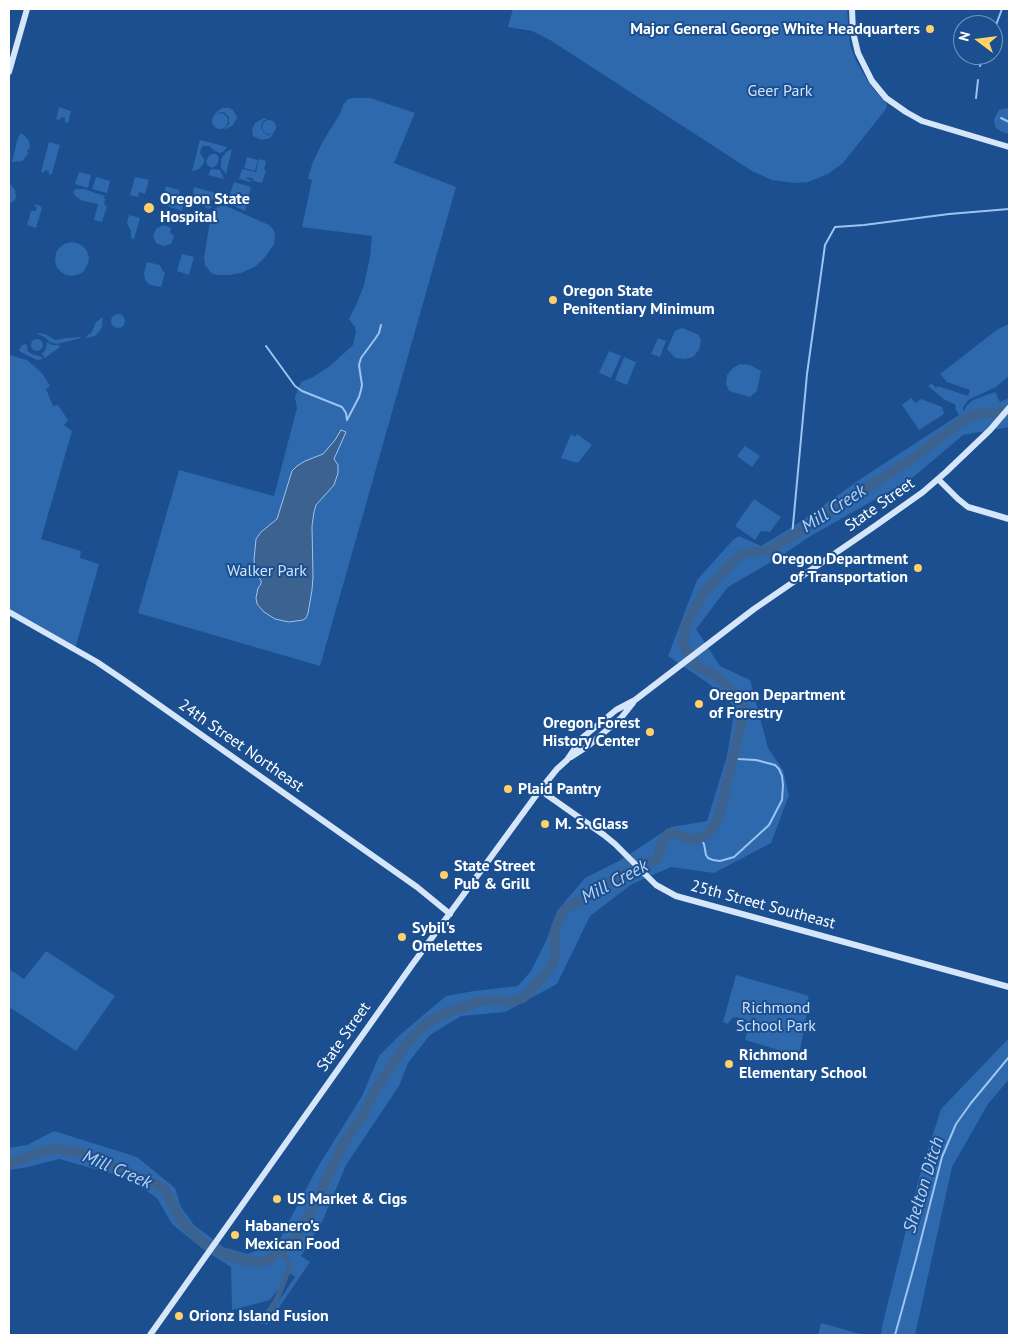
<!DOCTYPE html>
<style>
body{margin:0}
#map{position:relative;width:1018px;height:1344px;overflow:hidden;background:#1b4f8f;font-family:"PT Sans",sans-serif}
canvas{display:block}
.frame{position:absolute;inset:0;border:10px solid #fff;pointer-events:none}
.north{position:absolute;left:953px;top:15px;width:50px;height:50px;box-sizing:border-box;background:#1b4f8f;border:1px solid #7695bc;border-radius:50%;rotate:285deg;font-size:14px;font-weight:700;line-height:20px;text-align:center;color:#fff}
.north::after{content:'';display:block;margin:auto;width:18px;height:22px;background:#ffd166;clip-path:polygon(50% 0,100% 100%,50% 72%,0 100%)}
</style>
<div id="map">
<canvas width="1018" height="1344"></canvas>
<div class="frame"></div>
<div class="north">N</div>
</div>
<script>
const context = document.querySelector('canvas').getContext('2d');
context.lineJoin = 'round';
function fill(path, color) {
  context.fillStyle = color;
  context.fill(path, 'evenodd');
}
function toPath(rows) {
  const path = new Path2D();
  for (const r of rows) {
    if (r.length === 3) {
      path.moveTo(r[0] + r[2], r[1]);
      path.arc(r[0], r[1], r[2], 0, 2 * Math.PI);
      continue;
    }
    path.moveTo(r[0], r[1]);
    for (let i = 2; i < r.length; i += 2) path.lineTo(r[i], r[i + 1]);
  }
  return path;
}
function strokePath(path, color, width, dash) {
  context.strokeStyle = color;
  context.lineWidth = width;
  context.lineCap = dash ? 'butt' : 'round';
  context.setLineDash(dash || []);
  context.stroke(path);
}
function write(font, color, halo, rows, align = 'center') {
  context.font = font + ' "PT Sans",sans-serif';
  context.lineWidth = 4;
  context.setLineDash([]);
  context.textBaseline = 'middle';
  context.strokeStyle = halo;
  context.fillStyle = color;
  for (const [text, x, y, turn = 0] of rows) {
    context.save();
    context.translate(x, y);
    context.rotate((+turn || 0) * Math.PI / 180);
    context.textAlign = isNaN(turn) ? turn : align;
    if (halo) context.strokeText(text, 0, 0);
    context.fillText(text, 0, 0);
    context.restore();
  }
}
const green = toPath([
 [513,9,847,9,849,35,850,45,856,61,871,86,887,104,886,109,843,163,828,174,808,182,795,183,772,180,752,171,550,40,532,31,508,27],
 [352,98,370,98,415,113,394,163,456,187,320,666,138,613,179,470,274,496,297,408,295,397,301,382,313,377,331,365,353,345,356,332,355,327,349,319,357,303,364,285,370,257,372,236,302,227,312,180,308,178,313,162,322,143,341,112,343,105,348,99],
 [59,107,71,111,68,123,65,122,65,118,61,117,60,120,56,119],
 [222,108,229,108,233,110,237,117,236,120,232,126,223,130,229,124,229,117,225,113,222,112,214,114],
 [1007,108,1009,109,1009,134,1002,132,996,128,994,122,995,117,999,110],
 [220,121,8],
 [264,118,267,119,263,121,261,125,261,128,263,132,268,135,274,133,270,138,262,140,253,136,252,130,255,123],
 [269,127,7],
 [20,133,24,135,29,141,30,149,28,149,27,152,29,153,22,161,12,162,18,137,19,137],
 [200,140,227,147,223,152,220,153,215,151,209,146,203,146,201,149,200,153,204,159,204,163,200,168,197,170,192,171],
 [49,142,60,145,52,173,51,175,49,174,49,171,45,170,44,173,41,172],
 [232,149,226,174,221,168,221,159,226,152],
 [212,154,216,154,219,157,218,163,213,168,208,166,206,161,209,156],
 [247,157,258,160,255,171,244,168],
 [259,159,266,161,264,170,266,171,262,183,253,181,254,179,247,177,247,179,251,180,251,182,239,179,242,169,256,172],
 [211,169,214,169,220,170,224,179,208,175],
 [79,172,91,175,88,188,75,184],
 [96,177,110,181,107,193,92,189],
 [135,177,149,180,145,194,139,192,138,197,130,195],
 [234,182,251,187,245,211,227,203,217,203,213,199,208,202,212,207,209,209,206,208,205,206,208,198,202,197,200,197,198,205,196,204,193,191,194,187,229,197],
 [9,183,15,190,16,197,15,200,9,204],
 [166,186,179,190,179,195,184,198,182,211,170,207,164,204,163,196],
 [74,189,84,189,105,196,104,198,106,200,104,201,105,202,104,205,107,206,102,222,94,220,98,204,80,200,79,198,76,197,73,192,75,190],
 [36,204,37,205,40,206,42,208,36,228,27,225,31,211,36,211,36,210,37,207,36,207,34,205],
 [220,206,226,206,269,225,273,229,275,234,274,244,266,256,256,266,241,273,229,275,217,275,211,273,205,265,204,258,211,215,214,209],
 [129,215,140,218,134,239,131,238,131,231,127,223],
 [164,225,171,228,170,232,174,236,171,244,163,246,156,243,153,235,157,228],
 [71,242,77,243,83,246,87,251,89,258,88,264,84,271,80,274,72,276,66,275,60,271,56,266,55,261,56,253,59,248,64,244],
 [182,254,194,257,189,275,177,271],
 [147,262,160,265,162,270,165,273,161,287,150,285,145,280,144,273],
 [118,321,7],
 [103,317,102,327,99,332,95,336,86,338,88,335,92,332,96,322],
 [1009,324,1009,376,996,387,968,400,963,408,964,411,967,405,973,400,995,392,1000,402,1009,398,1009,427,963,435,911,479,809,537,778,558,728,587,696,629,720,666,750,680,768,748,783,770,789,795,771,843,714,873,671,867,632,884,590,916,557,984,505,1012,461,1016,430,1035,408,1063,399,1086,346,1165,322,1222,301,1256,310,1262,267,1325,264,1323,295,1277,290,1273,270,1300,232,1310,231,1267,203,1249,172,1224,157,1198,128,1178,59,1159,28,1167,9,1170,9,1148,27,1145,54,1131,137,1157,175,1188,181,1207,194,1225,223,1247,247,1254,278,1243,300,1200,319,1165,362,1096,379,1056,402,1033,446,996,474,991,518,986,531,971,546,941,557,911,585,878,619,861,671,827,707,821,727,756,735,707,708,683,668,656,697,580,733,540,739,536,761,546,797,524,865,476,959,415,956,410,955,404,945,400,928,386,932,383,936,388,938,386,968,396,970,390,947,382,940,374,998,329],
 [682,328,699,335,701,341,699,350,693,357,685,359,675,358,667,349,675,331],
 [40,333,45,334,55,340,67,338,80,337,81,338,57,344,50,342,43,336,37,334],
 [658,338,666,341,660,357,651,354],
 [37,345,6],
 [47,342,52,345,59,345,60,347,45,358,42,354,46,349],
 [25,344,27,345,27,350,30,353,34,355,40,356,43,359,37,360,19,351,21,346],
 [609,351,621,356,611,378,599,373],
 [9,355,27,360,42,373,50,386,46,389,53,406,58,405,68,420,64,425,72,431,41,539,81,551,80,558,99,564,75,649,9,612],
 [624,357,636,362,627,385,615,380],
 [740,364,750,365,761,371,757,391,750,397,729,391,726,384,727,375,733,368],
 [911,398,916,403,921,399,942,407,944,414,919,430,902,405],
 [571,434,575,437,577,434,592,445,578,463,561,458],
 [745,446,760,456,752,467,737,456],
 [754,499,781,517,770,532,761,531,755,540,735,526],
 [46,951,115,996,76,1051,9,1007,9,969,24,979],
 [736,975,806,995,808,996,809,1002,799,1056,745,1040,749,1026,747,1021,744,1019,736,1017,732,1018,728,1024,723,1022],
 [1009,1038,1009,1079,988,1104,952,1167,915,1335,881,1335,882,1326,919,1178,941,1109],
 [821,1323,864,1335,818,1335]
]);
const water = toPath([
 [341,430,346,432,334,459,338,465,338,473,334,485,316,505,314,512,312,526,313,577,312,590,308,613,306,618,303,620,289,622,275,619,264,612,257,604,256,598,258,588,261,584,261,580,256,575,254,560,256,539,261,532,277,519,292,471,297,466,305,461,323,454,335,440,341,430]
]);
const stream = toPath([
 [993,33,1002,9],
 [980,66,984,55],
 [976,98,978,80],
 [1001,118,1009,122],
 [266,346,295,386,302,391,342,407,346,413,347,420],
 [347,420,359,397,361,390,362,385,359,365,361,358,375,339,379,333,381,325],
 [792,536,807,374,825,245,835,227,864,225,949,214,1009,209],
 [700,838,704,844,706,855,708,858,713,860,720,861,734,857,769,825,782,800,783,785,782,776,779,769,775,765,756,760,738,759,733,756],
 [895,1335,916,1259,942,1157,956,1124,971,1103,1009,1057]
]);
const canal = toPath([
 [262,1321,276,1301,288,1271,290,1265,281,1251]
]);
const river = toPath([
 [9,1164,40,1152,56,1149,82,1153,156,1184,166,1191,181,1221,202,1241,222,1253,243,1260,253,1262,263,1262,273,1257,288,1245,297,1235,315,1205,343,1144,364,1114,375,1090,405,1046,421,1028,438,1016,480,1001,495,1000,511,1002,523,998,542,978,552,965,556,953,554,942,556,927,562,914,568,907,589,896,598,888,643,864,655,861,659,855,662,841,669,833,675,834,693,840,700,838,708,833,715,825,720,812,744,711,744,706,739,697,718,677,696,666,683,645,686,625,703,594,734,560,744,553,766,551,773,548,915,457,962,421,978,413,998,413,1009,410]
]);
const secondary = toPath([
 [852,9,853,32,858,53,872,81,886,98,906,112,922,121,1009,147],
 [9,72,27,9],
 [938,479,958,499,968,507,1009,519],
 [9,612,97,662,125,681,417,887,450,914],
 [571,757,588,746,621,718,633,703],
 [540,790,604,835,615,844,656,885,676,896,1009,987],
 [150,1335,412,965,540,790,557,769,567,760,582,738,616,710,635,700,754,609,875,526,923,492,946,472,990,430,1009,408]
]);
const markers = [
 [930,29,5,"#ffd166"],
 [149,208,6,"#ffd166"],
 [553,300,5,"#ffd166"],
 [918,568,5,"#ffd166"],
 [699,704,5,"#ffd166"],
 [650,732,5,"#ffd166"],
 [508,789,5,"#ffd166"],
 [545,824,5,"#ffd166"],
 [444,875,5,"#ffd166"],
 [402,937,5,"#ffd166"],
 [729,1064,5,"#ffd166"],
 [277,1199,5,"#ffd166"],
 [235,1235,5,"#ffd166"],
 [179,1316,5,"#ffd166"]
];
const poiNames = [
 ["Major General George White Headquarters",920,29,"right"],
 ["Oregon State",160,199],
 ["Hospital",160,217],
 ["Oregon State",563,291],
 ["Penitentiary Minimum",563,309],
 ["Oregon Department",908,559,"right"],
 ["of Transportation",908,577,"right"],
 ["Oregon Department",709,695],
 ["of Forestry",709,713],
 ["Oregon Forest",640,723,"right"],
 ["History Center",640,741,"right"],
 ["Plaid Pantry",518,789],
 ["M. S. Glass",555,824],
 ["State Street",454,866],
 ["Pub & Grill",454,884],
 ["Sybil's",412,928],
 ["Omelettes",412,946],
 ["Richmond",739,1055],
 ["Elementary School",739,1073],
 ["US Market & Cigs",287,1199],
 ["Habanero's",245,1226],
 ["Mexican Food",245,1244],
 ["Orionz Island Fusion",189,1316]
];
const parkNames = [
 ["Geer Park",780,91],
 ["Walker Park",267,571],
 ["Richmond",776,1008],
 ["School Park",776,1026]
];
const streetNames = [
 ["State Street",880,505,-35],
 ["24th Street Northeast",241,746,35],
 ["25th Street Southeast",763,905,15],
 ["State Street",344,1037,-55]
];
const waterNames = [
 ["Mill Creek",834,509,-33],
 ["Mill Creek",615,882,-28],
 ["Mill Creek",117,1170,23],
 ["Shelton Ditch",924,1185,-73]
];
fill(green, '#2e69ad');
fill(water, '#3c6290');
strokePath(water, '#9cc4f0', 1);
strokePath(stream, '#9cc4f0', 2);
strokePath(canal, '#3c6290', 5.5);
strokePath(river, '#3c6290', 10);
strokePath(secondary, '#d6e6fa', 6);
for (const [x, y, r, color] of markers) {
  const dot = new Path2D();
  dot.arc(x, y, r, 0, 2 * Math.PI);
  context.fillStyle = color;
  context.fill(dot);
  strokePath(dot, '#1b4f8f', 2);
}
write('bold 16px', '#fff', '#1b4f8f', poiNames, 'left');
write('16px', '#cfe3fa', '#1b4f8f', parkNames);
write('16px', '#fff', '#1b4f8f', streetNames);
write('italic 18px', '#b5d3f5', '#1b4f8f', waterNames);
</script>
